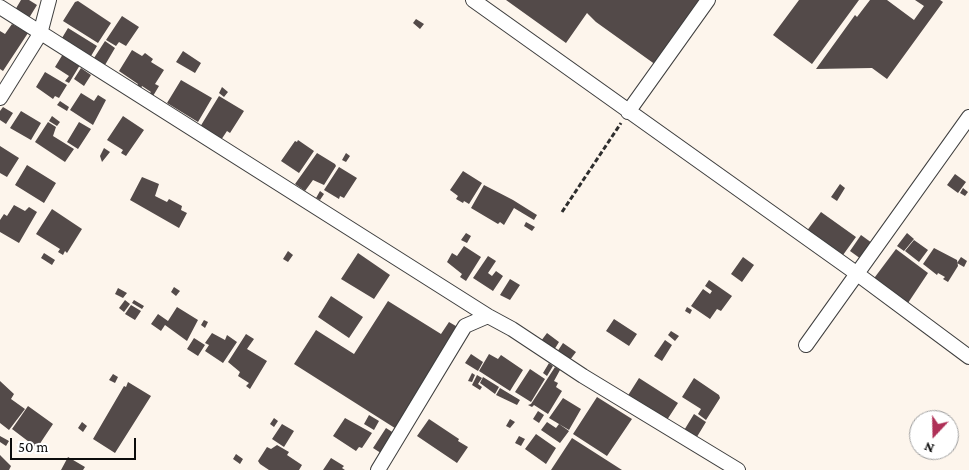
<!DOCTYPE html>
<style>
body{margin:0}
#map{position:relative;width:969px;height:470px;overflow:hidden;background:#fdf5ec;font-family:"Crimson Pro",serif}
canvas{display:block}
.north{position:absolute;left:909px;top:410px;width:50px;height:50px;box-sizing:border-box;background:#fff;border:1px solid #9e9e9e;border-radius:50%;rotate:201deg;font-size:14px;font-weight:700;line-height:20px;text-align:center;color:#0c0c0c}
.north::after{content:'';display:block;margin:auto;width:18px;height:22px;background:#af3057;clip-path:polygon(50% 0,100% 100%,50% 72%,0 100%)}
.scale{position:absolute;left:10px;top:438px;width:126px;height:22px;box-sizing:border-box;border:2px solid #0c0c0c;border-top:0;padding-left:6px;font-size:15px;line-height:18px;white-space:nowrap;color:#0c0c0c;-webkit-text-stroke:4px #fff;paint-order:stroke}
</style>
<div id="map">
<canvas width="969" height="470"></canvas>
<div class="north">N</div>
<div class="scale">50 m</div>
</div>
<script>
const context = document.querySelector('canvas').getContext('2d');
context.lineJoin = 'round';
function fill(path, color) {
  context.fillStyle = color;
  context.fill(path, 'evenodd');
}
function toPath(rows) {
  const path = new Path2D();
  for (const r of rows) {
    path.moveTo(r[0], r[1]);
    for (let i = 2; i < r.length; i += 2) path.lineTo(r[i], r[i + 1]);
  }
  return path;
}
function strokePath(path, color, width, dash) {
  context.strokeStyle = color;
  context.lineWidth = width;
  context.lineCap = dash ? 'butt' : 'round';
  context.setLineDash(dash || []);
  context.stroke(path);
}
const building = toPath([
 [21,0,29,0,37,5,29,18,15,10],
 [506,0,703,0,656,65,596,22,587,13,566,43],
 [799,0,859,0,812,64,773,35],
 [870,0,887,0,914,20,924,6,915,0,940,0,943,2,887,79,872,68,816,69,855,15,857,17],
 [78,1,111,23,98,43,63,21,75,2],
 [122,16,139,27,126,46,119,42,116,46,106,40],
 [416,19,424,24,420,29,413,23],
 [12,24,28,33,3,71,0,69,0,31,5,34],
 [68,28,97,46,91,56,62,38],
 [105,41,115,48,105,65,94,58],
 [132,50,142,56,145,53,153,59,151,62,164,70,155,84,159,86,153,96,149,94,151,92,142,86,141,88,137,86,138,84,119,71],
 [183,51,201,63,195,73,176,62],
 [63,54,80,65,69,83,65,81,69,76,55,67],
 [81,68,91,75,84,86,74,79],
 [45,72,67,85,59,98,55,96,53,99,36,87],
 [181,80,212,98,198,122,167,103],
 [222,87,228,92,224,97,219,93],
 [81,93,94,101,98,95,106,100,93,125,70,110],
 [219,96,244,111,230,133,227,131,221,140,200,127],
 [60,101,69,107,67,111,57,105],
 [3,107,13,113,6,124,0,120,0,111],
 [21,111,41,123,31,140,10,128],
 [52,116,60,122,57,126,49,121],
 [123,116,144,130,126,156,121,153,123,150,107,140],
 [48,122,56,127,53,136,74,149,65,162,35,142],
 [79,122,91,129,78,149,67,142],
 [298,140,314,151,299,173,281,161,295,141,297,142],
 [0,146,19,158,7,177,0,173],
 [104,148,110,152,102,162,100,156],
 [317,153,335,164,336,166,324,185,313,180,305,191,295,184],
 [346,153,350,156,346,162,342,160],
 [27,165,56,183,44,203,15,185],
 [339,167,357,178,344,198,340,196,339,199,324,190],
 [463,171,482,183,469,204,464,201,463,203,456,199,458,196,450,190],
 [955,174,966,182,958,193,947,185],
 [142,177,159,184,155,196,167,202,169,199,182,206,181,210,187,213,179,228,130,200],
 [840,184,845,188,837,201,831,197],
 [484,185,513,200,537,215,534,220,514,208,504,225,500,222,498,224,471,208],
 [963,188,968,192,965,196,960,193],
 [320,191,324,194,320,200,316,198],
 [14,205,25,211,29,207,37,212,19,243,0,232,0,220,4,214,7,216],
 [52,209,82,229,67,253,65,251,63,255,58,252,60,249,36,234],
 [821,212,856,237,843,255,806,232],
 [526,222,535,227,532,231,524,226],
 [466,233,471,236,467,243,461,240],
 [907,233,914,239,904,251,897,246],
 [861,235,872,243,861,259,850,251],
 [914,240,928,250,919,262,905,251],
 [464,246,481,257,466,281,460,277,462,274,447,262,452,253,457,256],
 [934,248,957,260,958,266,948,282,943,279,945,277,938,273,937,275,923,264],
 [896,249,928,273,906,306,872,281],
 [288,251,293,255,288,262,283,259],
 [44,253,55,260,52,265,41,258],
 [358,253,390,275,374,299,341,279],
 [488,256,496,261,488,273,492,276,496,271,503,276,493,291,473,278],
 [743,257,754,265,742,282,731,274],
 [961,257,967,261,964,267,957,263],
 [510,279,520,285,510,300,500,295],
 [709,280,732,296,721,311,717,309,710,319,691,306,703,289,710,294,712,291,705,286],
 [174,287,180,291,176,296,171,292],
 [118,288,127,293,123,298,115,294],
 [331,296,363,317,349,338,318,317],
 [125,300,130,304,124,312,119,308],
 [134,300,144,306,142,309,132,303],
 [388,301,441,334,449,322,461,329,398,430,294,364,316,330,354,354],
 [131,305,141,311,135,320,125,314],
 [177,307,198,320,187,341,165,325,161,331,151,324,158,314,168,321],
 [687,307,692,310,690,314,685,311],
 [614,319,637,334,629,346,606,331],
 [204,320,208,322,205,328,201,325],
 [671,331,679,336,675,341,668,335],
 [212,333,225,340,227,335,237,342,223,363,205,351,209,345,205,343],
 [547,333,559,342,554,350,541,341],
 [246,334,254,339,247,349,267,361,250,389,246,386,249,383,238,376,240,372,228,362],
 [194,338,205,345,198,356,187,349],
 [665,340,672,345,662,361,654,356],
 [563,343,576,352,570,360,557,352],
 [471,354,483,362,478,371,465,363],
 [489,354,498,359,501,355,523,370,510,391,479,371],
 [549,363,553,366,547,376,543,373],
 [555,367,560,370,554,381,558,383,556,387,562,391,548,414,534,405,532,407,528,405,531,404],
 [530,369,545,379,531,402,515,392],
 [472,373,475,375,472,382,468,381],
 [113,374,118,377,115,383,109,380],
 [477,375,482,378,478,384,482,387,480,390,472,385],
 [483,377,499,387,495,394,480,383],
 [639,378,678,403,665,423,627,397],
 [694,378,719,395,720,398,706,420,698,414,701,409,682,397],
 [0,381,14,394,11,399,25,409,9,430,0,423],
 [128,382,151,396,115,453,93,439,124,386,126,387],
 [500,388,520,400,517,405,496,395],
 [597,397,632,419,607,456,573,434],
 [563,398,581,409,569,430,549,418],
 [28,406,53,424,37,448,12,429],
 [538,411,544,415,539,423,533,419],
 [694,414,706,422,695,440,683,432],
 [369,415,379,421,374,430,364,424],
 [274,418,278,421,274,427,270,424],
 [345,418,372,433,362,448,359,447,356,451,333,436],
 [429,419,459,439,458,441,468,447,457,463,417,436],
 [510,419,515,422,510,428,506,426],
 [82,422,87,426,83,432,78,428],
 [547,422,556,428,559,424,569,431,560,443,541,430],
 [282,424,294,431,284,447,272,439],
 [386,428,397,435,384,455,373,448],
 [536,434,556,448,546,464,525,449],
 [0,436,9,441,6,446,0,442],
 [519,436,525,439,521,446,515,443],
 [572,438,622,470,551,470],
 [277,445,289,452,287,455,302,465,299,470,269,470,260,464,258,461,267,447,271,449],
 [236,454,243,459,240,464,233,459],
 [0,455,11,466,9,470,0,470],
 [68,457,85,467,83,470,61,470],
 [331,458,344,466,342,468,345,470,323,470]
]);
const path = toPath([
 [562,212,621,123]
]);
const minor = toPath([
 [473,0,856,273,969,357],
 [0,7,488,316,512,329,583,376,738,470],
 [0,98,40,34,49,0],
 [628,112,708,0],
 [806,345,969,117],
 [378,470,465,326,488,316]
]);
fill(building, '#534a49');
strokePath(minor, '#3f3f3f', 16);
strokePath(path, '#2e2e2e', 3, [5, 2.5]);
strokePath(minor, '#fff', 14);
</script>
